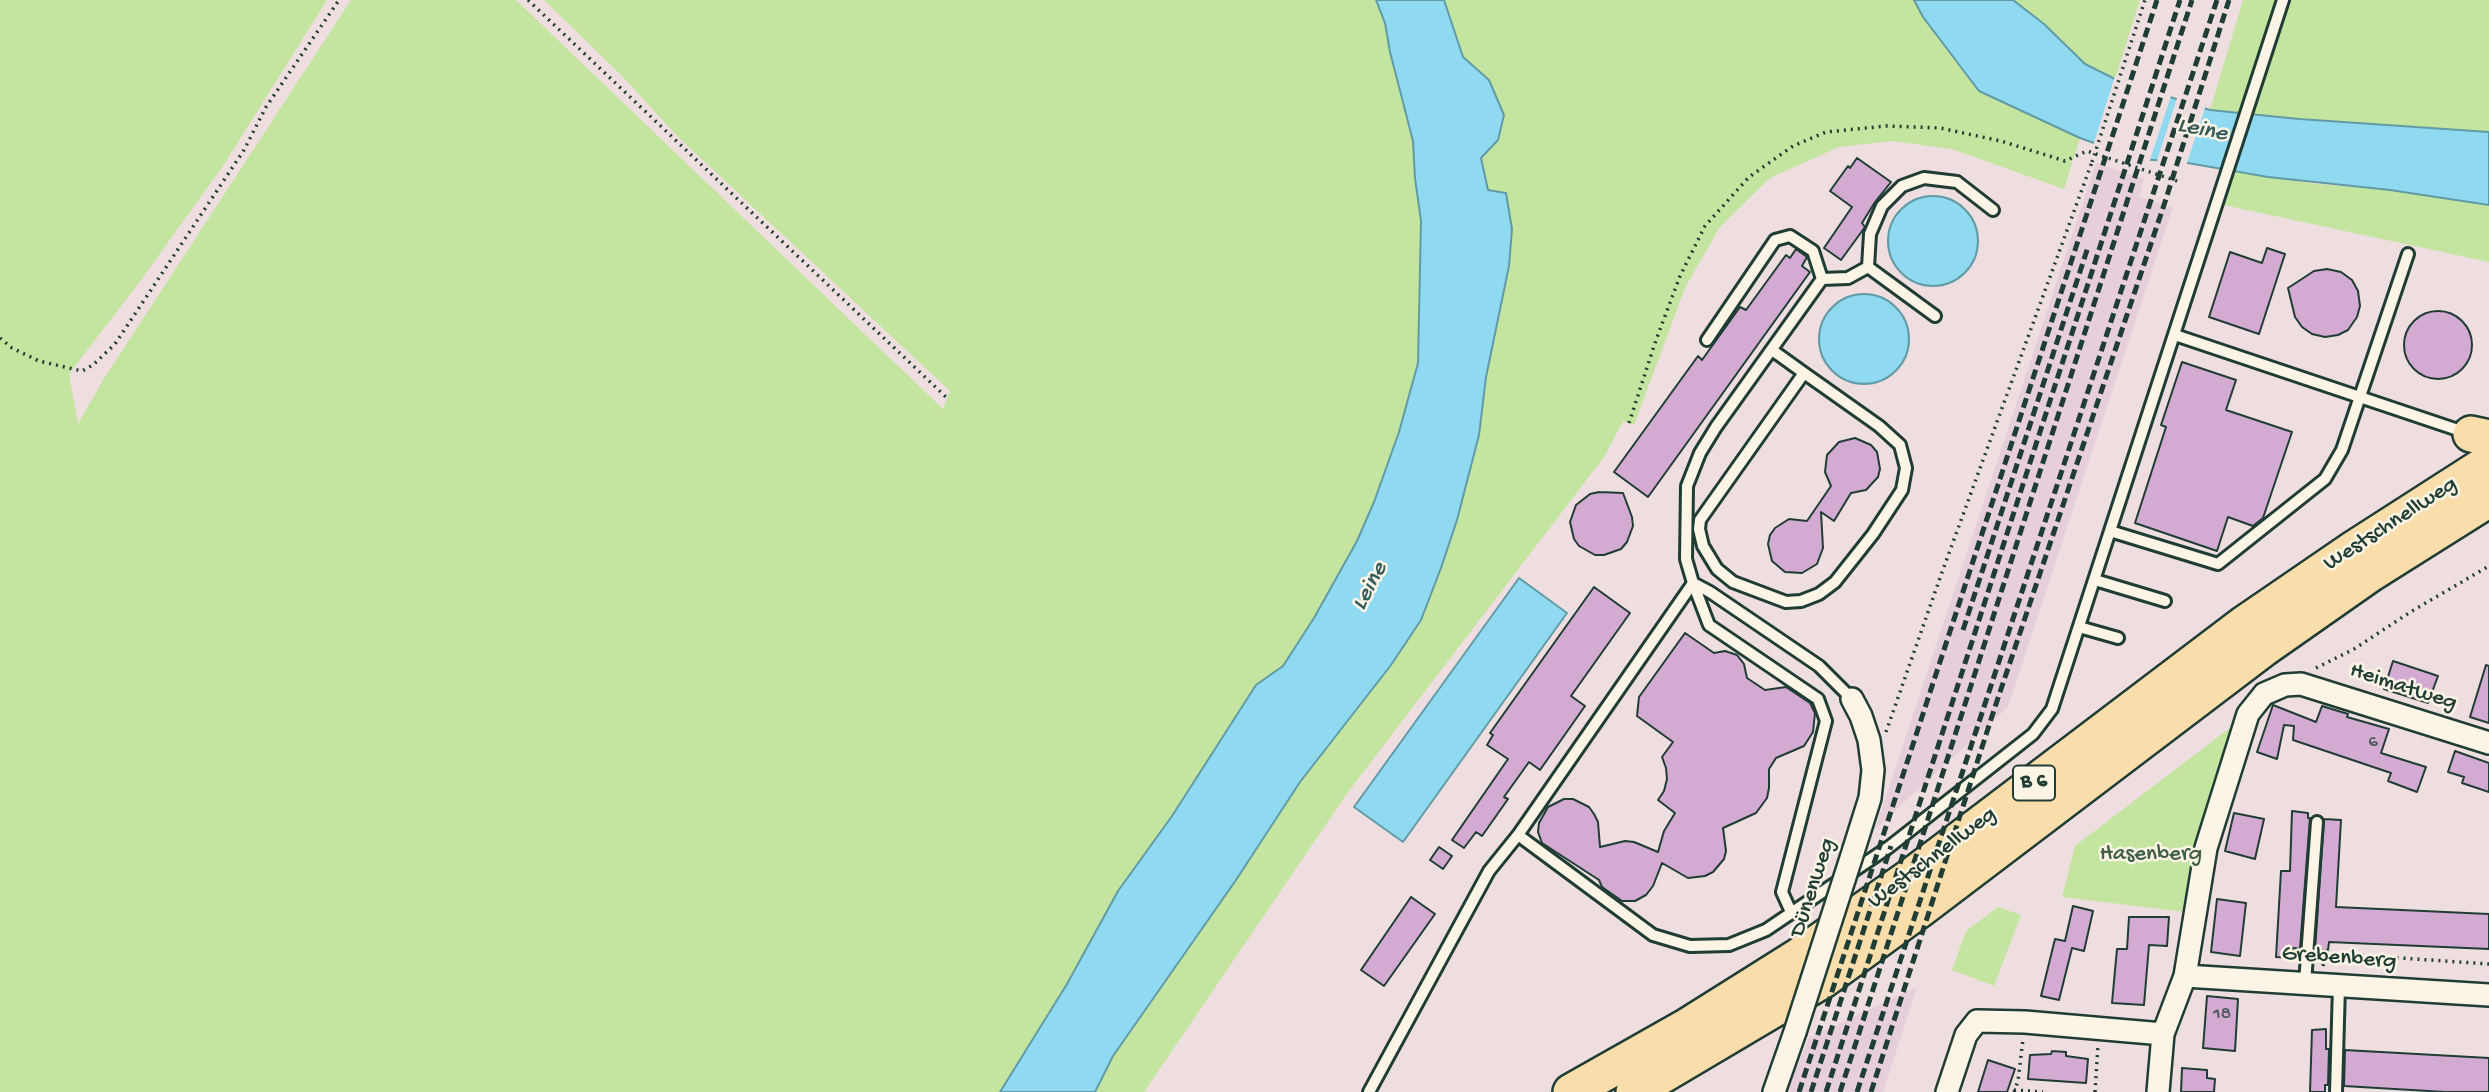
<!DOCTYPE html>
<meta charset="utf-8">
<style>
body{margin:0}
canvas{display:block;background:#efdedf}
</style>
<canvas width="2489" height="1092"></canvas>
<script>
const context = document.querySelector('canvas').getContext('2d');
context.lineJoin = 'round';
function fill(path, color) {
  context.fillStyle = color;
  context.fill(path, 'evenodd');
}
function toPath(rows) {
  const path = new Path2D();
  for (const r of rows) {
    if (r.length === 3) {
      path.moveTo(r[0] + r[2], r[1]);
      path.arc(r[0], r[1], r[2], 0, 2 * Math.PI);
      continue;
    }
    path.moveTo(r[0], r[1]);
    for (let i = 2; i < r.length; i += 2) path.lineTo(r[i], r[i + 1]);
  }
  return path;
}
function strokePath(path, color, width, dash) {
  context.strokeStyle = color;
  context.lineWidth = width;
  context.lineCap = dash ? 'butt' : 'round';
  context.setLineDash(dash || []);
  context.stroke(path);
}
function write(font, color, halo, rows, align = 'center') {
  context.font = font + ' "Gochi Hand",sans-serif';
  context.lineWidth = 5;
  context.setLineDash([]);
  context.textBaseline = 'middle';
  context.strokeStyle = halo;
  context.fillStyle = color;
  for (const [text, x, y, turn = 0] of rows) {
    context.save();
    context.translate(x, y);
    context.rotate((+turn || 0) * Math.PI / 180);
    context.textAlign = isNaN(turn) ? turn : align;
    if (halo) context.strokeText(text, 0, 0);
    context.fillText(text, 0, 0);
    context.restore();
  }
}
const built = toPath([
 [2096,163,2144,179,2139,197,2173,207,2008,707,1875,829],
 [1917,987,1883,1092,1786,1092,1809,1038]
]);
const green = toPath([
 [0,0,327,0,225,163,141,280,69,374,78,424,103,380,351,0,516,0,943,409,950,391,677,136,624,78,544,0,1376,0,1383,17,1390,52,1413,141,1415,178,1421,221,1418,363,1399,432,1374,502,1357,541,1314,618,1283,666,1256,685,1155,841,1000,1092,0,1092],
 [1444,0,1914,0,1923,17,1979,91,2080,138,2064,189,1952,149,1892,141,1839,147,1770,178,1719,228,1685,288,1634,425,1623,421,1604,457,1348,792,1144,1092,1095,1092,1113,1056,1236,880,1300,782,1391,665,1421,620,1457,520,1479,435,1486,377,1499,311,1488,190,1481,158,1498,140,1489,80,1463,57],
 [2013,0,2140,0,2115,79,2085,64,2044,24],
 [2243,0,2489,0,2489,132,2299,119,2210,110],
 [2234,172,2317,184,2390,190,2489,205,2489,262,2224,205],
 [2248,714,2194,913,2062,897,2075,846],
 [1998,907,2021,915,1994,986,1952,970,1966,931]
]);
const water = toPath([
 [1376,0,1444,0,1463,57,1489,80,1504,115,1498,140,1481,158,1488,190,1506,193,1512,229,1509,266,1486,377,1479,435,1457,520,1441,568,1421,620,1391,665,1300,782,1236,880,1113,1056,1095,1092,1000,1092,1067,984,1118,891,1172,816,1256,685,1283,666,1314,618,1357,541,1374,502,1399,432,1418,363,1421,221,1415,178,1413,141,1390,52,1385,23,1376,0],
 [1914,0,2013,0,2044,24,2085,64,2115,79,2210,110,2299,119,2489,132,2489,205,2390,190,2268,177,2182,162,2139,159,2080,138,1979,91,1923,17,1914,0],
 [1933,241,45],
 [1864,339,45],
 [1519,578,1567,613,1403,842,1354,807,1519,578]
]);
const pier = toPath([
 [2115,76,2172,93,2149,163,2138,163,2093,146],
 [2178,95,2206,105,2186,166,2156,164]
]);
const building = toPath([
 [1857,158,1891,182,1875,202,1862,223,1865,227,1841,260,1824,248,1852,207,1830,191,1848,166,1850,168,1857,158],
 [2267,248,2285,254,2259,334,2209,317,2230,252,2262,263,2267,248],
 [1796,249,1807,257,1802,266,1810,272,1648,497,1614,472,1698,356,1702,360,1740,307,1746,310,1786,255,1790,258,1796,249],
 [2327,269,2341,272,2352,280,2358,291,2360,306,2357,317,2348,330,2338,335,2325,337,2312,334,2302,327,2295,317,2288,288,2314,271,2327,269],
 [2438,345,34],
 [2182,362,2236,380,2226,410,2292,432,2263,518,2253,526,2228,517,2217,551,2135,523,2166,427,2161,425,2182,362],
 [1855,438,1871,445,1877,452,1880,469,1878,477,1866,490,1851,493,1834,521,1821,512,1823,548,1817,564,1802,573,1785,572,1772,561,1768,544,1770,535,1775,528,1789,519,1807,521,1831,486,1825,472,1827,455,1839,442,1855,438],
 [1599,492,1623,493,1632,517,1633,526,1627,542,1621,549,1604,555,1595,555,1579,546,1574,539,1570,522,1576,505,1590,494,1599,492],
 [1594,587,1630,613,1571,696,1585,706,1540,770,1529,762,1504,797,1508,799,1482,836,1476,832,1464,848,1452,840,1508,759,1487,745,1493,735,1490,733,1594,587],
 [1685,633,1714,653,1725,651,1737,655,1744,664,1747,678,1765,690,1786,687,1810,703,1815,713,1813,732,1804,746,1776,758,1769,769,1769,788,1767,798,1756,813,1723,828,1726,851,1724,859,1713,872,1705,876,1688,878,1662,863,1653,886,1646,895,1635,901,1622,901,1602,887,1599,880,1542,843,1538,832,1539,823,1548,807,1564,799,1573,799,1589,807,1594,814,1598,822,1600,847,1625,841,1634,842,1658,852,1664,831,1675,813,1658,800,1664,791,1667,779,1666,768,1662,757,1673,742,1637,716,1639,697,1685,633],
 [2393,661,2438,676,2428,703,2384,689,2393,661],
 [2486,665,2489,666,2489,723,2470,717,2486,665],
 [2273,705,2316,722,2322,706,2348,714,2347,717,2389,729,2381,753,2426,767,2417,792,2388,781,2391,773,2293,740,2294,726,2284,725,2277,759,2257,752,2273,705],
 [2455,751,2489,763,2489,792,2462,783,2464,777,2448,772,2455,751],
 [2292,811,2308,813,2308,818,2310,818,2300,949,2293,948,2292,958,2276,957,2281,871,2290,871,2292,811],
 [2234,813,2264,819,2255,859,2225,851,2234,813],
 [2324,819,2341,820,2336,907,2489,914,2489,949,2329,942,2328,950,2315,950,2324,819],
 [1439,847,1452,856,1443,869,1430,860,1439,847],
 [1411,897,1435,914,1384,986,1361,970,1411,897],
 [2217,899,2246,903,2240,956,2211,952,2217,899],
 [2073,906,2093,911,2084,951,2072,948,2059,1000,2041,996,2055,939,2065,941,2073,906],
 [2129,917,2169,917,2167,946,2149,945,2144,1005,2112,1003,2117,949,2127,949,2129,917],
 [2207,996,2238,999,2235,1051,2203,1048,2207,996],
 [2326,1029,2326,1049,2329,1049,2328,1085,2325,1085,2325,1092,2310,1092,2312,1030,2326,1029],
 [2345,1050,2489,1058,2489,1092,2445,1092,2344,1086,2345,1050],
 [2052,1051,2066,1052,2066,1056,2088,1059,2086,1083,2028,1079,2030,1055,2051,1054,2052,1051],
 [1988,1060,2015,1069,2007,1092,1978,1092,1988,1060],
 [2182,1068,2207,1070,2207,1078,2215,1079,2214,1092,2181,1092,2182,1068]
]);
const path = toPath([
 [528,0,946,397],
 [0,338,12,348,39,361,82,371,93,365,115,344,244,150,266,107,339,0],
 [1629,423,1656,340,1680,276,1705,226,1749,177,1793,146,1826,132,1886,126,1940,128,2001,141,2065,161,2087,151,2180,182],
 [2316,668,2354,649,2412,611,2489,566],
 [1886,732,1941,575,2092,162],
 [2323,966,2326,953,2489,964],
 [2014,1090,2043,1092],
 [2014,1092,2018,1081,2023,1039],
 [2095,1092,2098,1045]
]);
const service = toPath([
 [1868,267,1935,316],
 [2175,335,2467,433],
 [1707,340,1775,240,1790,236,1813,251,1822,279],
 [1772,350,1804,373,1879,426,1900,445,1906,468,1902,490,1873,534,1835,582,1819,594,1801,601,1786,602,1733,582,1717,569,1703,546,1699,529,1700,520,1804,373],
 [2110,531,2218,564,2325,479,2342,450,2408,254],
 [2095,580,2165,601],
 [1693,583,1709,625,1818,699,1826,721,1782,892,1791,912],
 [2079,627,2118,638],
 [1852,699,1819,666,1710,592,1693,583,1686,559,1687,486,1700,453,1716,427,1822,279,1848,278,1868,267,1870,234,1882,206,1902,186,1924,178,1957,182,1993,210],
 [1518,835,1653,935,1690,946,1729,945,1766,930,1889,847,2033,734,2052,709,2283,0],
 [2305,983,2317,822],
 [1369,1092,1489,871,1518,835,1693,583],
 [2336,1092,2339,986]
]);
const minor = toPath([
 [1852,699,1861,716,1869,740,1873,770,1870,798,1853,852],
 [2185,976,2489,995],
 [1774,1092,1795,1032],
 [1947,1092,1966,1035,1977,1021,2025,1022,2163,1034],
 [2158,1092,2163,1034,2185,976,2206,848,2248,714,2264,694,2285,685,2301,684,2489,743]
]);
const trunk = toPath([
 [2471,434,2489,438],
 [1571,1092,1686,1027,1799,956,1913,875,2244,624,2355,548,2489,462],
 [1634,1092,1823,980,1923,907,2263,649,2370,574,2489,499]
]);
const rail = toPath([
 [1963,630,2088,247],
 [1799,1092,2157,0],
 [1811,1092,1891,846],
 [1826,1092,2180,0],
 [1840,1092,2192,0],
 [1857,1092,2217,0],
 [1871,1092,1994,710,2164,205,2229,0]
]);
const pathBridge = toPath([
 [2092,162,2145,0]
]);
const minorBridge = toPath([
 [1795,1032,1853,852]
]);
const numberNames = [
 ["6",2373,743],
 ["18",2222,1015]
];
const shields = [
 [2034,783,42]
];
const shieldNames = [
 ["B 6",2034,783]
];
const streetNames = [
 ["Westschnellweg",2391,525,-33],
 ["Heimatweg",2403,688,18],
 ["Westschnellweg",1933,859,-37],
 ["Dünenweg",1814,888,-72],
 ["Grebenberg",2339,959,4]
];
const parkNames = [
 ["Hasenberg",2151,855]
];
const waterNames = [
 ["Leine",2202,131,11],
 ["Leine",1371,587,-62]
];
fill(built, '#e6cedb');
fill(green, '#c3e59f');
fill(water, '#8fdaf0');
strokePath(water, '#629ba5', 2);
fill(pier, '#efdedf');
fill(building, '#d2aad2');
strokePath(building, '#1f3d34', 2);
strokePath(service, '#1f3d34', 16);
strokePath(minor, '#1f3d34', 26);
strokePath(trunk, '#1f3d34', 40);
strokePath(path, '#1f3d34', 3.5, [2, 5]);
strokePath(service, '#fcf5e5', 10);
strokePath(minor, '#fcf5e5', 21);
strokePath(trunk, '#f9deab', 35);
strokePath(rail, '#1f3d34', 5, [10, 5]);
strokePath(minorBridge, '#1f3d34', 26, []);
strokePath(pathBridge, '#1f3d34', 3.5, [2, 5]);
strokePath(minorBridge, '#fcf5e5', 21);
write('19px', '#4c585c', null, numberNames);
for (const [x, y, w] of shields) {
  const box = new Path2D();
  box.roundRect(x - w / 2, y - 17.5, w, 35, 5);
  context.fillStyle = '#fcf5e5';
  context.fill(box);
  strokePath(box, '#1f3d34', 2);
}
write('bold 21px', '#1f3d34', null, shieldNames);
write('23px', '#1f3d34', '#fcf5e5', streetNames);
write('23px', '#405f49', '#fcf5e5', parkNames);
write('italic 24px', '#355c5a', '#fcf5e5', waterNames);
</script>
